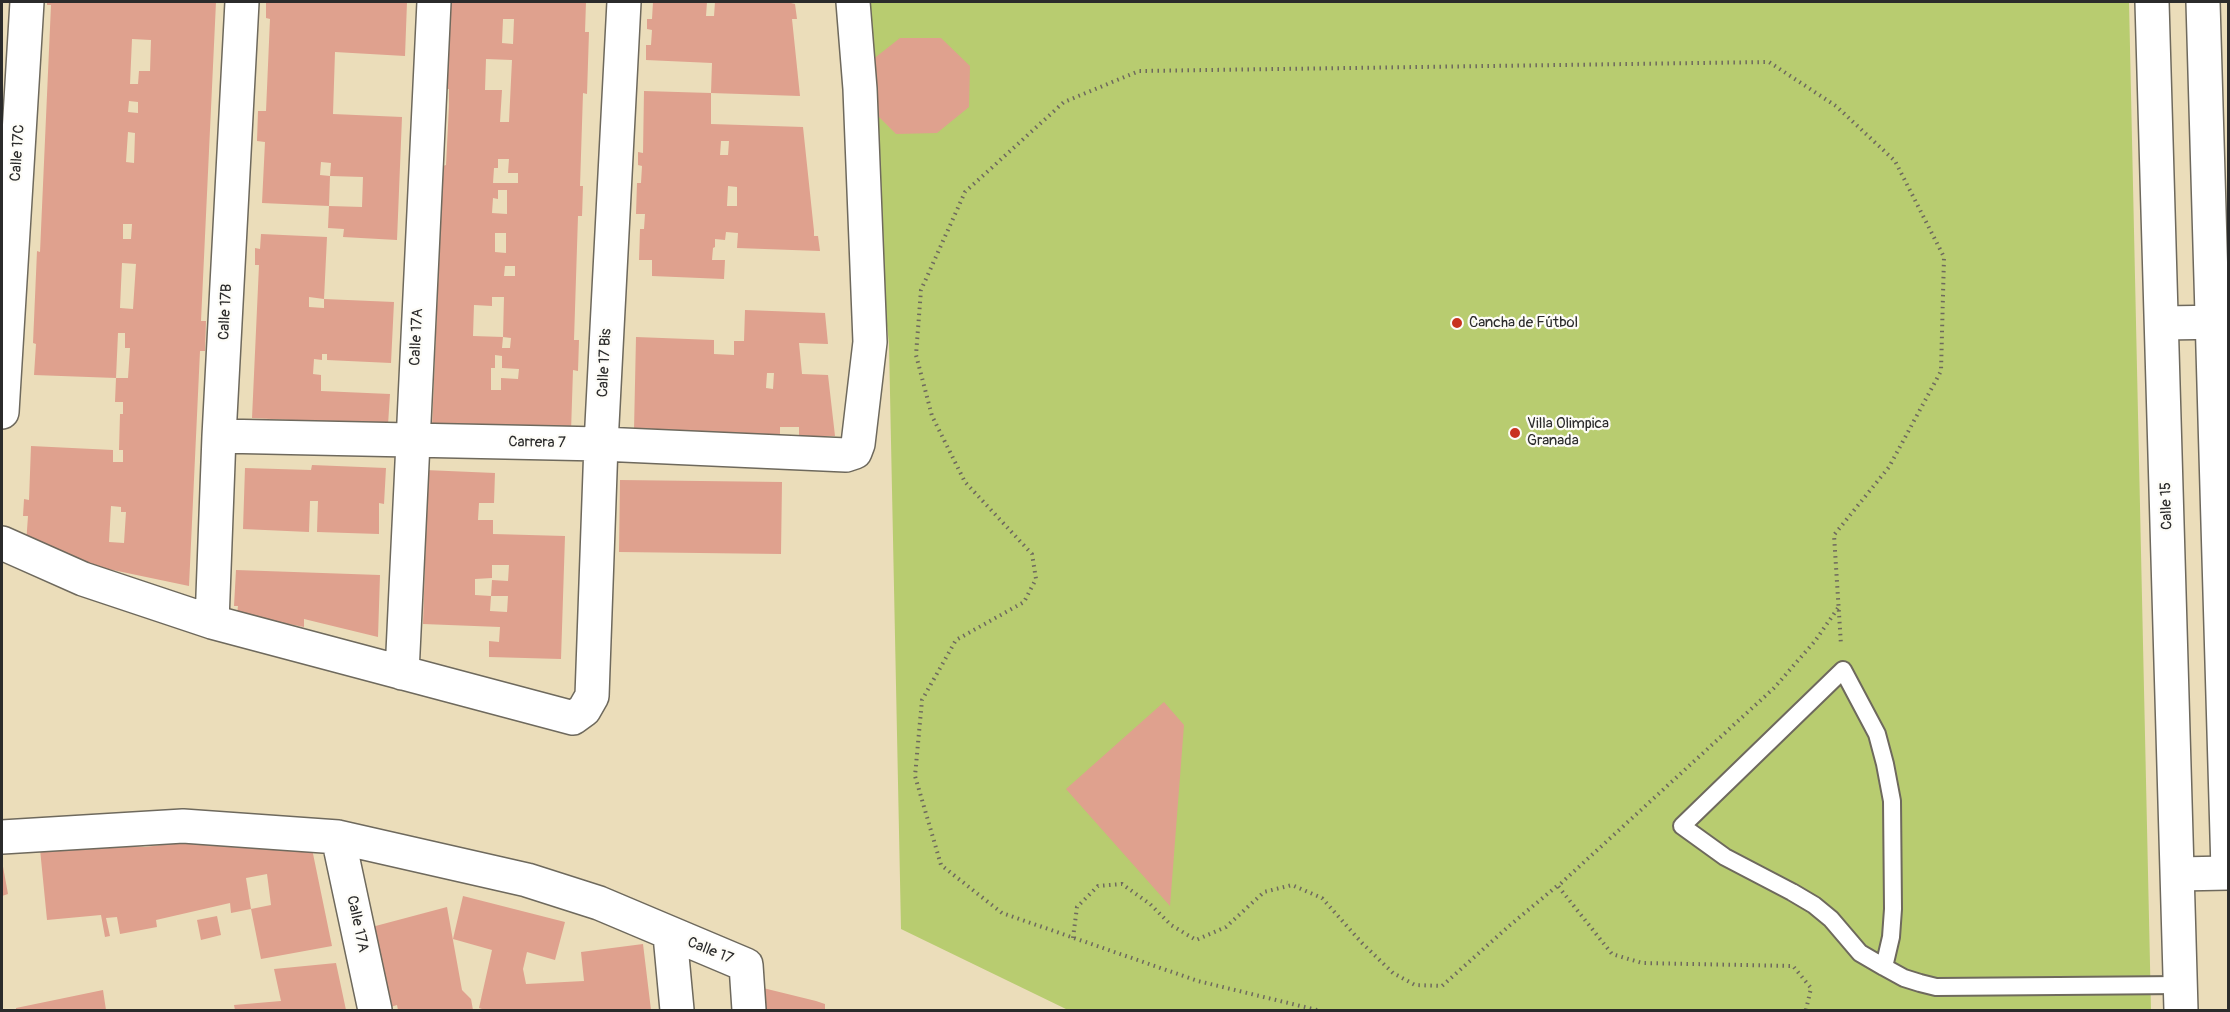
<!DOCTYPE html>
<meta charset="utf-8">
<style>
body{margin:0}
#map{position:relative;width:2230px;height:1012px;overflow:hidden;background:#ebddba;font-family:Pangolin,sans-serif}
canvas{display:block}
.frame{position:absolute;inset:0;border:3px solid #2b2b2b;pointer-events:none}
</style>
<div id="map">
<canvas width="2230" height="1012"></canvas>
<div class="frame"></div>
</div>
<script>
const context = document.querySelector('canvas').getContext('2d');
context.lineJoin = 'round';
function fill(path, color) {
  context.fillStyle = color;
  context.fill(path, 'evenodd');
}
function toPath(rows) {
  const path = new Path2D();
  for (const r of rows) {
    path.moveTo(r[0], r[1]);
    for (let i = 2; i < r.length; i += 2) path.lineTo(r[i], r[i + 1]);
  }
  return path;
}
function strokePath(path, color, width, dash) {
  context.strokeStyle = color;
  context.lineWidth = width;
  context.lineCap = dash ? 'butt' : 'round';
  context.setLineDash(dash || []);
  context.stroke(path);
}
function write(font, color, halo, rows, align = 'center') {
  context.font = font + ' Pangolin,sans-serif';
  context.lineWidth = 4.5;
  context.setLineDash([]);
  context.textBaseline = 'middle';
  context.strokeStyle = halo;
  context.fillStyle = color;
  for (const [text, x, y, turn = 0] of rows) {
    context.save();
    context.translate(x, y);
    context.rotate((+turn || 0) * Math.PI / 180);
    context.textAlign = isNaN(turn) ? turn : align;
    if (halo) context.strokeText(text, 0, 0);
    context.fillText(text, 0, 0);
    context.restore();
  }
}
const green = toPath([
 [855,2,2129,2,2151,1010,1068,1010,901,929,889,344,862,90]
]);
const building = toPath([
 [47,2,216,2,201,321,206,321,205,351,200,351,189,586,108,569,26,544,28,516,23,516,24,499,29,500,31,446,113,450,113,462,123,462,123,450,119,450,120,414,123,414,123,402,115,402,116,378,128,378,130,348,125,348,125,333,118,333,116,378,34,375,36,344,33,343,37,251,40,252,51,5,47,5],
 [132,39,151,40,150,71,139,71,138,84,130,84],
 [129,101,138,102,138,113,128,112],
 [128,132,135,133,134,163,126,162],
 [123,224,132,224,131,239,123,239],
 [122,263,136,264,133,309,120,308],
 [111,506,121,507,121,512,126,512,124,543,109,542],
 [271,2,407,2,405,56,335,52,333,114,402,117,397,240,343,237,344,229,328,228,329,206,362,207,363,177,330,176,329,206,262,203,265,142,257,141,258,111,266,111,270,19,266,18,266,3],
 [321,162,331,163,330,176,320,175],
 [448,2,586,2,585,32,589,32,587,94,583,93,580,186,583,186,582,216,578,216,574,340,579,340,578,371,573,370,571,432,432,427,443,166,446,165,449,105,449,89,445,89],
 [503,19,514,19,513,44,502,43],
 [486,59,512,60,509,122,500,122,502,90,485,90],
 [498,159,509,159,508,173,518,173,518,183,493,183,494,168,498,168],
 [498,190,507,190,507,214,492,213,493,198,498,199],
 [495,233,506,233,506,253,495,252],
 [505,266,515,266,515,276,504,276],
 [492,297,504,297,503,337,511,338,510,348,502,348,503,337,473,336,474,305,492,306],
 [495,355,502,356,502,368,519,369,518,379,501,378,501,390,491,390,491,368,495,368],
 [653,2,707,2,706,16,714,16,715,2,791,2,791,3,795,4,797,19,792,19,800,96,711,93,711,124,803,127,814,231,814,236,818,236,820,251,737,248,738,233,726,232,725,240,715,239,715,247,713,248,712,260,725,260,724,279,652,276,652,260,639,260,640,229,644,229,645,214,636,214,637,183,641,183,642,166,638,165,638,152,643,153,644,91,711,93,712,63,646,60,646,45,651,45,652,30,647,29,647,19,652,19],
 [721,141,729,141,728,155,720,155],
 [728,186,737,187,737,206,727,206],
 [900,38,941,38,970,66,969,107,937,133,896,134,867,105,867,64],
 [261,234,327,237,324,299,309,297,309,307,324,308,324,299,394,302,391,363,327,360,327,354,322,354,322,360,314,359,313,374,321,375,321,391,390,394,388,425,252,418,259,265,255,265,255,248,260,249],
 [745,310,825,313,828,344,799,343,802,374,828,375,835,436,799,436,799,427,780,427,780,435,719,432,718,436,703,435,703,432,634,430,636,337,714,340,714,354,734,355,734,341,744,341],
 [767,373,774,373,773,389,766,388],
 [312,465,386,468,384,504,379,503,379,534,317,532,318,501,310,501,309,532,243,529,245,468,311,470],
 [425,470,495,473,494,503,479,503,478,520,493,520,493,534,565,536,561,659,489,657,489,641,499,642,500,627,423,624,427,501,424,501],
 [492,565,509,565,508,581,492,580,491,596,475,595,475,579,492,578],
 [491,596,508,596,507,612,490,611],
 [620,480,782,482,781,554,619,552],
 [236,570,380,575,378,637,304,619,304,627,237,614,238,606,234,606],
 [1164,702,1184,725,1170,906,1066,789],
 [210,839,311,844,332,946,261,959,251,909,271,905,267,874,246,878,251,909,231,913,230,903,156,920,157,927,120,934,117,917,106,918,110,936,105,937,101,915,47,920,40,849,89,844,145,847],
 [2,861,8,894,2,896],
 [463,896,565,922,555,960,527,952,523,969,526,984,584,981,581,952,643,944,651,1010,485,1010,479,1008,492,950,453,939],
 [447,907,462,990,471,999,473,1010,398,1010,397,1005,387,1008,368,928],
 [217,916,221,935,201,940,197,920],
 [336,963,346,1010,235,1010,234,1005,281,1001,274,969],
 [759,987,816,1001,825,1004,825,1010,761,1010],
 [103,990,106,1010,16,1010,16,1008]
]);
const path = toPath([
 [1073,938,1077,907,1098,886,1122,884,1150,904,1171,925,1196,940,1226,927,1264,892,1292,885,1322,898,1362,943,1393,973,1415,985,1442,986,1509,926,1557,886],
 [1317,1010,1198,981,1002,913,941,865,915,776,922,700,956,640,1024,602,1036,579,1032,554,965,482,932,416,916,355,921,290,965,192,1064,102,1139,71,1769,62,1836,106,1895,161,1944,257,1941,371,1889,467,1834,535,1841,645],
 [1806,1010,1811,988,1793,966,1642,963,1612,954,1558,886,1774,688,1815,641,1838,608]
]);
const service = toPath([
 [1884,967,1891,937,1893,909,1892,801,1885,764,1877,734,1843,670,1682,826,1725,857,1792,892,1814,905,1831,919,1860,953,1884,967,1904,978,1920,983,1936,987,2181,985]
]);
const minor = toPath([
 [2162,323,2228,322],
 [2,412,27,2],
 [219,436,601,444,846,455,855,452,858,444,870,342,860,89,853,2],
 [2,543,83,579,212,622,573,718,584,710,592,696,601,444,624,2],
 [212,622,219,436,242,2],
 [402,673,434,2],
 [2,837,183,826,338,837,527,880,599,903,746,965,749,1010],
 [338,837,375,1010],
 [2178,874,2228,873],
 [670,935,677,1010]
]);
const tertiary = toPath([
 [2152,2,2181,1010],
 [2203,2,2228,870]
]);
const markers = [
 [1457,323,6,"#c8321e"],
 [1515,433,6,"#c8321e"]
];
const streetNames = [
 ["Calle 17C",18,153,-86],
 ["Calle 17B",226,312,-87],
 ["Calle 17A",417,337,-87],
 ["Calle 17 Bis",605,363,-87],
 ["Carrera 7",537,443,1],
 ["Calle 15",2167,506,-92],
 ["Calle 17A",357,924,78],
 ["Calle 17",710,951,22]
];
const poiNames = [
 ["Cancha de Fútbol",1469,323],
 ["Villa Olimpica",1527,424],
 ["Granada",1527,441]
];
fill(green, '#b8cc70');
fill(building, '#dfa18e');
strokePath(service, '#6e695d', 20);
strokePath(minor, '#6e695d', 36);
strokePath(tertiary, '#6e695d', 36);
strokePath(path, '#6e695d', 4, [1.5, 4.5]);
strokePath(service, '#fff', 16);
strokePath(minor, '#fff', 33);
strokePath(tertiary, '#fff', 33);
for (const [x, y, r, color] of markers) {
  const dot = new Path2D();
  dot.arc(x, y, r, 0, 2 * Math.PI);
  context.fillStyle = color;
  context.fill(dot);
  strokePath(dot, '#fdfcf7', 2);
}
write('15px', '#2b2b2b', '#fdfcf7', streetNames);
write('15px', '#2b2b2b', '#fdfcf7', poiNames, 'left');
</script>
